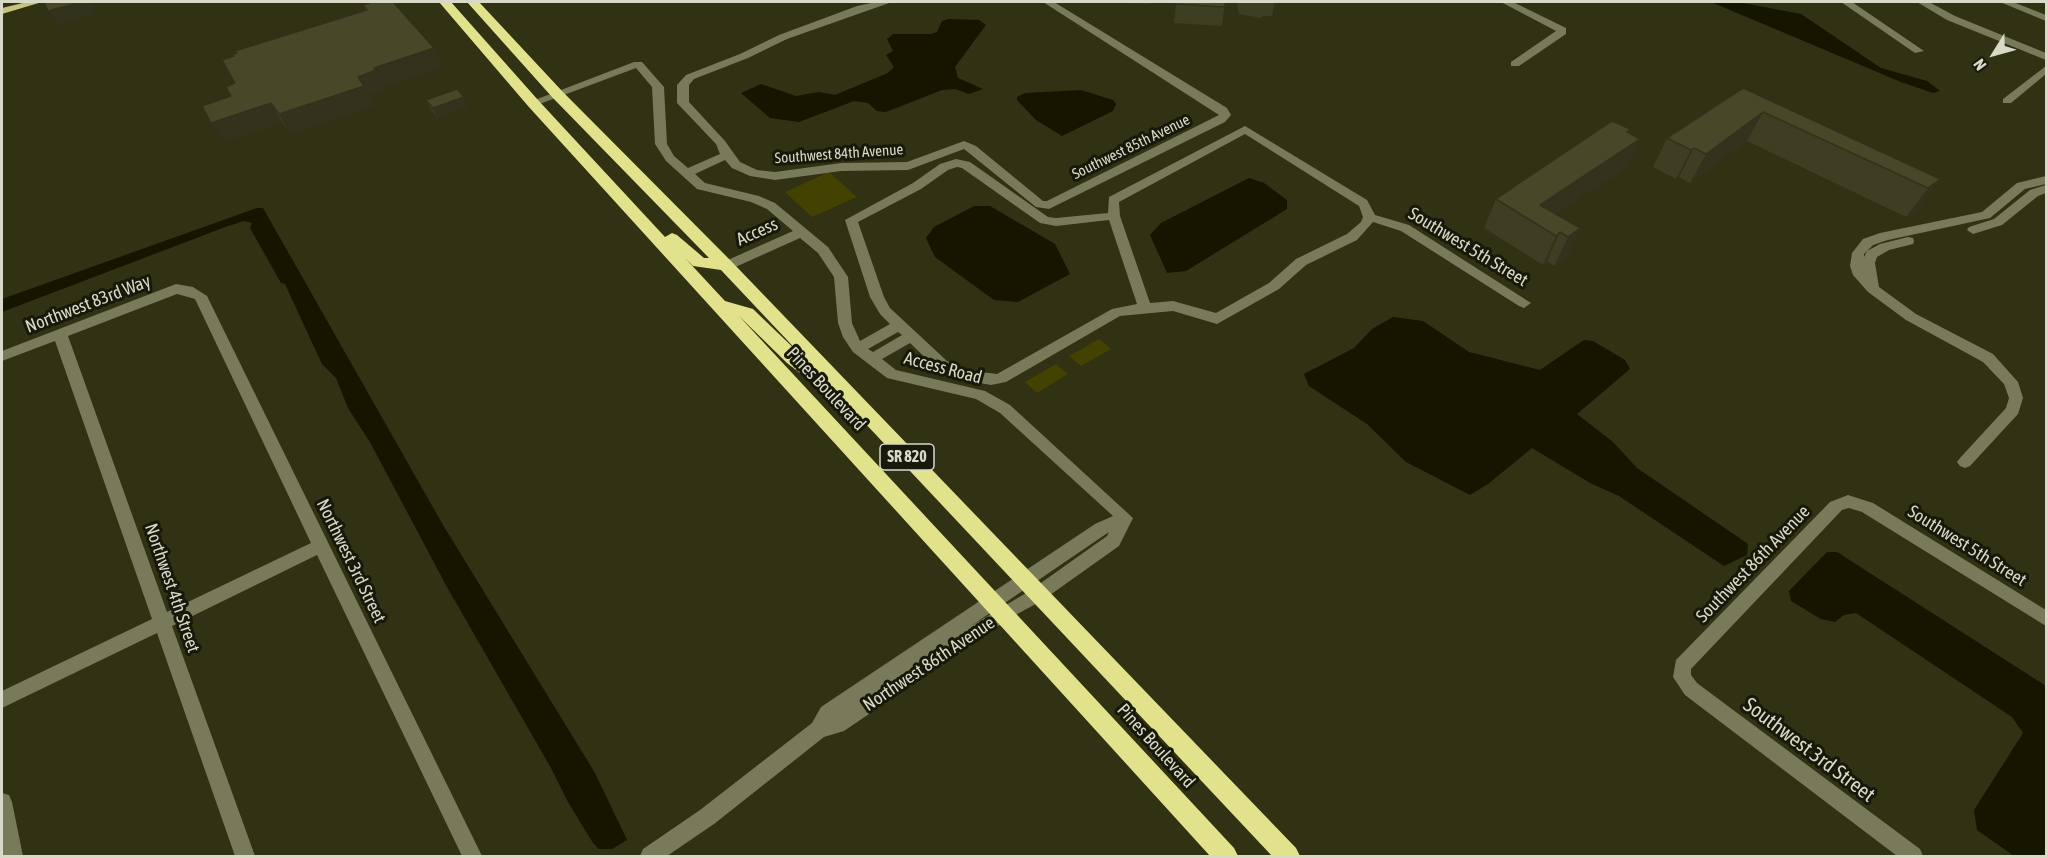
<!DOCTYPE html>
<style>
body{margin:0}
#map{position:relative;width:2048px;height:858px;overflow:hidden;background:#313113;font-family:"Asap Condensed",sans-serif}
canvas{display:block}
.frame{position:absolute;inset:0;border:3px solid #d8d9c7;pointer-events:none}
.north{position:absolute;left:1964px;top:24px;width:60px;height:60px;-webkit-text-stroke:4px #18180b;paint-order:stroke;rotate:233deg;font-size:16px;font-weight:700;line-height:24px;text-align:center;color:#d8d9c7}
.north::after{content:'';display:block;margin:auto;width:21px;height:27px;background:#d8d9c7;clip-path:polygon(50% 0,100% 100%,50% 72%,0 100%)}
</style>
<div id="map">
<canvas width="2048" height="858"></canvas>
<div class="frame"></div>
<div class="north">N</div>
</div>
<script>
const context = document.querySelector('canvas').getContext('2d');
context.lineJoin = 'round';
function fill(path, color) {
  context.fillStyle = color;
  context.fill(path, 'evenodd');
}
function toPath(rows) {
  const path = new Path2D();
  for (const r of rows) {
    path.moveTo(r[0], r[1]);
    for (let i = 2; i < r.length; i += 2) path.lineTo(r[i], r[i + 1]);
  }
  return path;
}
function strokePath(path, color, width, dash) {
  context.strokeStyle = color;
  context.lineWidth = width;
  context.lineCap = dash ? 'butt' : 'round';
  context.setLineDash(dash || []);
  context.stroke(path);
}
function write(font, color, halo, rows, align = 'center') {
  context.font = font + ' "Asap Condensed",sans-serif';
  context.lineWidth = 6;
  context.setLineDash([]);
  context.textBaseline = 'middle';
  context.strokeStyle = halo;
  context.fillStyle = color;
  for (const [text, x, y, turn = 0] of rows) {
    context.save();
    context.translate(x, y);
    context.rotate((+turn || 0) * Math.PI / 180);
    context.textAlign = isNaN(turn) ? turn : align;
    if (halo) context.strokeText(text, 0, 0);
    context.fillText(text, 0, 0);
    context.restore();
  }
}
const green = toPath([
 [829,172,857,197,812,217,785,192],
 [1099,339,1111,349,1081,366,1069,356],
 [1056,364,1068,374,1037,393,1025,382]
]);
const water = toPath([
 [1711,2,1738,2,1801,14,1881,68,1927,81,1940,91,1933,93,1901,82],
 [949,19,979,20,986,25,955,67,958,78,983,89,969,94,955,89,942,90,886,112,877,111,868,103,854,101,799,122,770,118,741,93,761,84,796,96,819,92,835,95,888,73,894,67,886,55,893,51,887,39,893,34,931,34,937,32,942,21],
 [1081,90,1113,100,1116,104,1113,111,1062,136,1036,120,1017,100,1017,97,1025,93],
 [1249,178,1264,183,1287,200,1287,209,1186,271,1167,273,1150,235,1161,223],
 [974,206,990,206,1055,244,1070,274,1018,302,994,300,935,257,926,238,934,227],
 [257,208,263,208,443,525,595,773,627,840,612,849,599,849,593,843,568,802,551,768,447,587,371,444,348,408,336,378,322,364,285,284,281,283,250,228,252,223,244,221,228,226,2,312,2,299],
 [1393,317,1423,321,1469,352,1540,370,1584,340,1593,341,1625,360,1630,369,1577,414,1613,442,1637,468,1748,544,1747,555,1724,566,1619,496,1590,483,1532,448,1488,484,1470,495,1406,462,1367,424,1309,386,1304,374,1354,348,1372,329],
 [1827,552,1837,552,2046,686,2046,856,2014,856,1977,830,1974,810,2023,733,2012,717,1856,613,1844,615,1835,622,1821,619,1791,601,1789,591]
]);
const minor = toPath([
 [876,2,892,2,787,39,748,58,694,79,689,85,689,102,725,141,740,162,757,170,775,172,841,163,907,162,964,141,976,146,1043,201,1047,201,1219,115,1043,2,1054,2,1227,108,1231,115,1225,122,1049,209,1036,207,964,149,908,170,841,171,775,180,750,176,732,168,725,160,695,174,705,183,759,196,775,203,828,247,848,277,852,323,860,341,890,324,880,314,870,297,845,220,913,183,940,164,956,159,970,162,1048,217,1056,218,1108,213,1109,197,1245,126,1367,200,1375,215,1409,225,1531,303,1524,308,1519,306,1401,231,1373,222,1357,240,1306,265,1279,289,1217,324,1173,311,1120,316,1006,382,991,385,957,379,937,369,910,343,882,359,896,370,985,391,1010,405,1133,518,1119,546,1043,600,1010,618,844,731,824,737,714,824,667,856,640,856,643,849,700,810,812,723,821,707,1095,524,1113,516,1000,413,976,399,887,378,853,352,843,337,838,323,834,277,818,253,800,238,731,269,721,269,719,266,721,263,793,231,767,209,751,202,697,189,666,161,655,144,652,87,636,68,537,105,533,106,527,103,634,62,642,62,664,87,667,144,674,156,688,168,720,154,716,144,677,103,677,85,686,75,740,54,779,35,857,6,876,2],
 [1245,134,1359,206,1363,217,1361,222,1347,234,1296,259,1269,283,1216,313,1173,301,1150,303,1120,216,1119,202,1245,134],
 [957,167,962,168,1040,223,1056,226,1109,220,1137,304,1112,309,997,374,965,370,947,361,890,308,884,297,858,222,921,189,948,170,957,167],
 [898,332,902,335,873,352,868,349,898,332],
 [1109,532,1107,536,1031,590,971,626,1109,532],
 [1501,2,1513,2,1566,28,1566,34,1519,66,1511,66,1511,62,1556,31,1501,2],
 [1841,2,1852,2,1924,51,1915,53,1841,2],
 [1917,2,1929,2,1955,16,2046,53,2046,60,1947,20,1917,2],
 [2000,2,2013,2,2046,15,2046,21,2000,2],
 [2046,66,2046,74,2011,103,2003,103,2003,99,2046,66],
 [2046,176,2046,184,2025,189,1990,218,1888,240,1873,245,1864,254,1864,257,1867,251,1880,244,1908,237,1913,238,1914,241,1913,244,1889,250,1877,257,1875,263,1879,287,1916,314,1993,354,2018,382,2023,398,2018,414,1970,466,1965,468,1960,466,1957,462,1960,458,2006,408,2009,398,2004,384,1983,362,1906,320,1868,292,1853,275,1850,266,1852,253,1863,239,1880,233,1982,212,2017,183,2046,176],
 [2046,185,2046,193,2038,196,2002,225,1973,234,1967,230,1969,227,1994,219,2030,190,2046,185],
 [176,284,193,287,207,296,482,856,462,856,317,555,172,626,255,856,235,856,157,633,2,708,2,691,152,619,55,341,2,361,2,351,176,284],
 [177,294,195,299,311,543,167,612,68,336,177,294],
 [1848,495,1873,503,2046,610,2046,626,1862,512,1849,508,1842,510,1691,669,1691,675,1697,683,1920,849,1923,856,1897,856,1685,695,1673,677,1676,660,1830,502,1848,495],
 [2,793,9,795,12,802,23,856,3,856,2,793]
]);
const major = toPath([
 [27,2,42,2,2,14,2,8,27,2]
]);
const highway = toPath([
 [439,2,451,2,538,100,665,237,672,233,677,235,704,258,709,258,552,97,467,2,479,2,562,91,732,262,1296,848,1300,856,1272,856,831,387,824,389,818,387,787,363,739,316,1234,848,1238,856,1210,856,528,106,439,2],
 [685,258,693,266,721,270,804,358,753,309,725,301,685,258]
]);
const wall = toPath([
 [1128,2,1150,2,1150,4,1128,3],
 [1176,2,1225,2,1222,26,1174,23],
 [1237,2,1275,2,1272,16,1262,16,1262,18,1239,14],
 [363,5,434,48,442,67,384,87,385,90,369,95,374,105,290,134,282,122,224,142,231,96,235,83,234,56,237,53,365,10],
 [1743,88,1940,179,1918,208,1906,217,1747,141,1690,183,1679,177,1676,179,1653,167,1667,138],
 [426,100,468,107,437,118,431,109],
 [1628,132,1626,168,1556,214,1580,228,1567,257,1554,266,1547,261,1543,265,1484,228,1496,199]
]);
const shadedWall = toPath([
 [81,2,91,2,97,14,58,25,48,11],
 [434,48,442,67,384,87,385,90,369,95,374,105,290,134,279,114,374,68],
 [464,97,468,107,437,118,433,108],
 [271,103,282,122,224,142,211,123],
 [1763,112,1747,141,1690,183,1706,154],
 [1630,129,1619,153,1640,139,1626,168,1539,226,1540,205],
 [1694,148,1679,177,1676,179,1691,150],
 [1940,179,1918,208,1906,217,1928,188],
 [1580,228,1567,257,1554,266,1568,237],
 [1560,232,1547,261,1543,265,1556,236]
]);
const building = toPath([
 [44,2,81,2,48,11,44,2],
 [372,2,393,2,434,48,374,68,376,70,358,77,364,86,279,114,271,103,211,123,202,106,231,96,226,87,235,83,222,60,234,56,233,54,237,53,235,51,367,10,363,5,372,2],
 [1176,2,1225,2,1225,7,1176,4,1176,2],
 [1743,88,1940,179,1928,188,1763,112,1706,154,1694,148,1691,150,1667,138,1743,88],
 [457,89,464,97,433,108,426,100,457,89],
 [1612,121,1630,129,1627,132,1640,139,1540,205,1580,228,1568,237,1560,232,1556,236,1496,199,1612,121]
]);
const farStreetnames = [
 ["Southwest 85th Avenue",1131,147,-26],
 ["Southwest 84th Avenue",839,154,-4]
];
const shields = [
 [907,457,54]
];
const shieldNames = [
 ["SR 820",907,457]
];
const streetNames = [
 ["Access",757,232,-24],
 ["Southwest 5th Street",1468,247,31],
 ["Northwest 83rd Way",88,304,-21],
 ["Access Road",943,368,15],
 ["Pines Boulevard",826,389,47],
 ["Southwest 5th Street",1967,546,32],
 ["Northwest 3rd Street",351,561,64],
 ["Southwest 86th Avenue",1753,564,-46],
 ["Northwest 4th Street",172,588,71],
 ["Northwest 86th Avenue",929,664,-34],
 ["Pines Boulevard",1156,746,48]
];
const nearStreetnames = [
 ["Southwest 3rd Street",1809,750,37]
];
fill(green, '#444201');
fill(water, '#151500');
fill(minor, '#797a59');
fill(major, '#c4c47f');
fill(highway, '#e2e28d');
fill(wall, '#3e3e23');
fill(shadedWall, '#32321d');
fill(building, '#484829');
strokePath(building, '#32321d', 1.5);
write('15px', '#d8d9c7', '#18180b', farStreetnames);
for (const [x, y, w] of shields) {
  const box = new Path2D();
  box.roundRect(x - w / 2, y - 13, w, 26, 4.5);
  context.fillStyle = '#18180b';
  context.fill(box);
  strokePath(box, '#d8d9c7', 1.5);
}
write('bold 16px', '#d8d9c7', null, shieldNames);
write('18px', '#d8d9c7', '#18180b', streetNames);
write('21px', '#d8d9c7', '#18180b', nearStreetnames);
</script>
